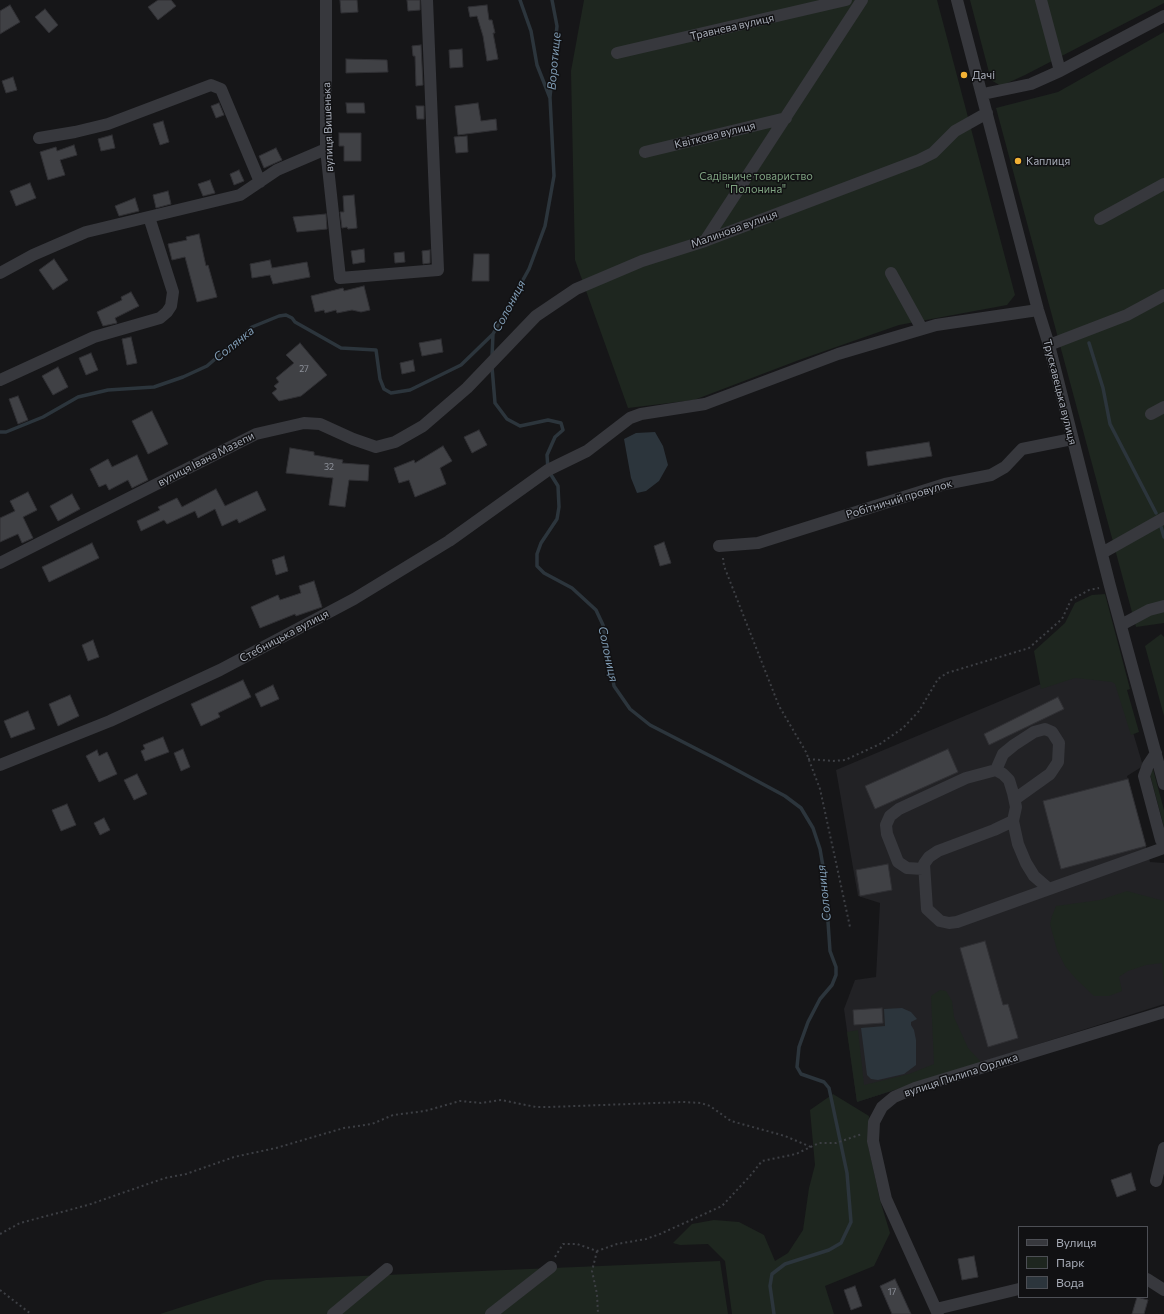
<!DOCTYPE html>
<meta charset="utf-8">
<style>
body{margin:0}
#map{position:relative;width:1164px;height:1314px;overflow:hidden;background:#161618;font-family:Commissioner,sans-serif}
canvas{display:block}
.legend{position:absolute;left:1018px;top:1226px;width:130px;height:72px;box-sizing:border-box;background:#111113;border:1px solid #4d4f55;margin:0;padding:5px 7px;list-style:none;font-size:12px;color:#a8adb8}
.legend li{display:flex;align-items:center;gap:8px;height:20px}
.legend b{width:20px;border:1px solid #4d4f55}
</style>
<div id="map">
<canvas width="1164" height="1314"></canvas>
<ul class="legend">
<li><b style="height:5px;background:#37383d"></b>Вулиця</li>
<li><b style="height:11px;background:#1e261f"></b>Парк</li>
<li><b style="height:11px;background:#2c353c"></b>Вода</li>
</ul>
</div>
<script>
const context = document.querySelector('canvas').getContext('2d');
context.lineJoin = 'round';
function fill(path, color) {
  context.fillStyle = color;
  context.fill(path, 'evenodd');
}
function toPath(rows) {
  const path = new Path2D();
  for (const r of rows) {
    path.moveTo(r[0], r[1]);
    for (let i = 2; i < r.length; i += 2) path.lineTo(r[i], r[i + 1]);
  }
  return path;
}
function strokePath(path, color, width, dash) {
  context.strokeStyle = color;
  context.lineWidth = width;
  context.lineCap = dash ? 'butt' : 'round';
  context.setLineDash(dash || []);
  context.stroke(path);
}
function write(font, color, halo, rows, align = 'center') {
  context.font = font + ' Commissioner,sans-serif';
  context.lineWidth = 3;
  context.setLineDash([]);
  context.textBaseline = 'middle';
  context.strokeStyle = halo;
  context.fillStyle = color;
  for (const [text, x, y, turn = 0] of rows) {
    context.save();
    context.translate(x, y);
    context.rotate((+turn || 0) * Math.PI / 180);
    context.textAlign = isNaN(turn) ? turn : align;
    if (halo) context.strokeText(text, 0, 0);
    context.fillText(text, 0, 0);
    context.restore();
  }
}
const built = toPath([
 [1110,655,1143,766,1127,776,1150,862,1164,863,1164,1004,857,1102,844,1009,855,980,876,977,880,903,858,896,836,770]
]);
const green = toPath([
 [584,0,937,0,1015,295,1007,305,899,325,799,360,694,400,628,408,575,260,571,71],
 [970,0,1164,0,1164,3,1025,75,1001,86,991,80],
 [1164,32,1164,623,1136,627,996,108,1058,92],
 [1105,594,1130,689,1127,690,1139,732,1131,735,1115,684,1112,682,1075,678,1041,689,1034,651,1065,623,1075,603,1092,595],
 [1161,634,1164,637,1164,716,1145,646],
 [1153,769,1164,810,1164,827,1149,771],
 [1127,891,1164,901,1164,986,1162,963,1146,965,1128,971,1119,977,1122,991,1109,996,1094,996,1076,979,1065,966,1057,950,1050,924,1052,916,1056,906,1100,900],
 [940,990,946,991,952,1001,954,1017,968,1048,981,1062,857,1102,847,1032,858,1030,864,1085,909,1074,934,1064,931,996],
 [833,1094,869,1116,868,1145,880,1200,890,1233,874,1266,825,1286,834,1314,732,1314,725,1261,708,1244,680,1245,673,1243,692,1224,714,1220,739,1222,764,1235,775,1261,788,1253,803,1230,809,1188,815,1165,810,1110],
 [720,1261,728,1314,160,1314,266,1280]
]);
const water = toPath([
 [655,432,663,446,668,465,659,481,646,491,637,493,631,478,624,439,636,433],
 [902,1008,911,1012,917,1019,911,1022,911,1025,914,1030,916,1040,916,1065,904,1074,878,1080,871,1079,867,1075,861,1028,885,1026,884,1009]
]);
const stream = toPath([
 [550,97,557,26,552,0],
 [1089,343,1103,388,1110,424,1156,513],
 [492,357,493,334,529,269,545,226,554,176,550,98,537,65,531,31,520,0],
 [492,367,495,403,507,419,520,426,548,420,561,423,563,430,555,437,547,455,548,470,558,486,559,507,557,519,541,543,537,554,537,566,544,573,572,588,596,610,603,625,614,686,630,709,650,725,722,762,785,796,801,808,813,828,820,849,825,878,830,951,836,967,836,975,832,985,820,999,808,1022,799,1047,797,1067,801,1074,824,1082,829,1088,847,1173,851,1222,841,1243,829,1250,785,1264,772,1274,770,1286,774,1314],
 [0,432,6,432,43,417,78,397,108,390,154,387,183,377,207,366,252,327,279,316,286,315,292,318,295,322,341,348,376,350,380,379,384,389,391,393,410,390,461,365,493,334],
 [1160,523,1164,537]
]);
const building = toPath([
 [158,0,171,0,176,6,158,20,148,7,158,0],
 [340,0,357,0,358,12,341,13,340,0],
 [407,0,420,0,420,10,408,11,407,0],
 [10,5,20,22,0,34,0,11,10,5],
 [487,5,489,20,492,20,495,33,493,33,498,59,487,61,483,36,477,16,470,17,468,7,487,5],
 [45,9,58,25,49,33,35,17,45,9],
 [421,45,423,85,416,86,415,56,413,56,412,46,421,45],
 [462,49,463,67,450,68,449,50,462,49],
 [346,59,387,60,388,72,346,73,346,59],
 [13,77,17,90,6,93,2,81,13,77],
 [219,103,224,115,216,118,211,106,219,103],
 [346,103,364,103,365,113,347,113,346,103],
 [478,103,481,121,496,119,497,130,458,135,455,106,478,103],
 [416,106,424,106,424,119,417,119,416,106],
 [163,121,169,142,160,145,153,124,163,121],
 [339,133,361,133,361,161,344,161,344,146,339,146,339,133],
 [112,135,115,148,101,151,98,139,112,135],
 [467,136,468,152,456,153,454,137,467,136],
 [74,145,77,155,60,160,65,175,48,180,40,152,56,147,57,151,74,145],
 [276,148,282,160,264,168,259,156,276,148],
 [239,170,244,181,234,185,230,174,239,170],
 [210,180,215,193,203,196,198,184,210,180],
 [30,183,36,198,16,206,10,191,30,183],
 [168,191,171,204,156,208,153,195,168,191],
 [354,195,357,228,348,229,347,227,342,228,340,212,344,212,343,196,354,195],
 [135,198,139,211,119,216,115,206,135,198],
 [326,214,327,229,297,232,293,217,326,214],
 [199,234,206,266,208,265,217,297,197,302,185,257,172,260,168,244,187,240,186,237,199,234],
 [364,249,365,262,353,264,351,251,364,249],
 [430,250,430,263,423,264,422,251,430,250],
 [404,252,405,262,395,263,394,253,404,252],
 [474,254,489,254,489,281,472,281,474,254],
 [54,259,68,280,53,290,39,270,54,259],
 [270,260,272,268,307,262,310,277,273,284,270,275,252,278,250,264,270,260],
 [364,286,370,310,361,312,352,310,337,313,336,310,325,313,324,310,315,312,311,296,343,288,344,291,364,286],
 [131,292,139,306,115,318,117,323,103,326,97,312,122,300,121,297,131,292],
 [131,337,137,363,127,365,122,339,131,337],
 [441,339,443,352,422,356,419,343,441,339],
 [300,343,327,375,301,396,279,401,272,393,277,389,274,386,279,382,276,378,294,363,286,355,300,343],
 [91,353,98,370,86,375,79,358,91,353],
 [413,360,415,371,402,374,400,363,413,360],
 [58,367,68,387,53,395,42,376,58,367],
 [18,396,28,420,18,424,9,399,18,396],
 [152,411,168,444,148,454,132,421,152,411],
 [479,430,487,445,472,453,464,437,479,430],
 [929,442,932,456,868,466,866,452,929,442],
 [443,446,452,461,440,468,446,484,415,497,409,480,399,483,394,468,414,460,415,463,443,446],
 [290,448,314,452,314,455,343,460,342,463,369,465,368,481,349,480,345,507,329,505,333,478,286,473,290,448],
 [137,455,148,480,132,488,128,480,109,490,106,484,99,487,90,469,108,459,112,467,137,455],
 [216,489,225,506,257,491,266,510,239,523,237,519,222,526,215,509,198,518,195,511,167,524,164,520,141,531,137,521,160,510,158,507,177,498,182,507,216,489],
 [28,492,37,510,23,517,33,538,22,543,18,534,0,542,0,518,15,511,10,501,28,492],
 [72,494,80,509,58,521,50,506,72,494],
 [664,542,671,563,660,566,654,546,664,542],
 [92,543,99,558,49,582,42,567,92,543],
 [284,556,288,571,276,575,272,560,284,556],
 [314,581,322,607,296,616,295,614,260,628,251,607,278,595,280,600,301,593,299,586,314,581],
 [93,640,99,657,88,661,82,645,93,640],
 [243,680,251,697,218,713,220,717,201,726,191,704,243,680],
 [273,685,279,699,261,707,255,694,273,685],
 [70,695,79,716,58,726,49,704,70,695],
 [1058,697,1064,709,989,745,984,734,1058,697],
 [28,711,35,729,11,738,4,721,28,711],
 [163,737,169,752,145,761,141,751,145,749,143,745,163,737],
 [183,749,190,767,181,771,174,753,183,749],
 [948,749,958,772,875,809,865,786,948,749],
 [97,750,99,756,107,752,117,774,99,782,86,756,97,750],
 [137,774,147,794,134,800,124,780,137,774],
 [1128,779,1146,846,1061,869,1043,801,1128,779],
 [67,804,76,825,61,831,52,810,67,804],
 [104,818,110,830,100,835,94,823,104,818],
 [888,864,892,890,860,896,856,870,888,864],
 [985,941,1003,1005,1008,1004,1018,1038,988,1047,960,948,985,941],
 [882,1008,883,1023,854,1025,853,1010,882,1008],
 [1131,1173,1136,1190,1117,1197,1111,1180,1131,1173],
 [974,1256,978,1277,962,1280,958,1259,974,1256],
 [895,1279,911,1314,892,1314,880,1286,895,1279],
 [855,1286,862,1306,851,1310,844,1290,855,1286],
 [1137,1297,1148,1300,1144,1314,1132,1314,1137,1297]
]);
const path = toPath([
 [723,558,724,566,779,706,806,752,820,789,850,927],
 [808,759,833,761,845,760,880,744,903,728,919,711,938,679,947,673,1029,648,1062,619,1071,600,1089,590,1099,588],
 [0,1234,20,1223,88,1205,165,1178,186,1174,234,1157,276,1148,344,1128,372,1124,393,1115,425,1111,460,1101,481,1103,501,1100,536,1107,549,1107,683,1102,701,1103,710,1106,731,1121,785,1136,811,1147],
 [597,1251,592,1271,597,1294,598,1314],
 [555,1257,563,1244,577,1244,597,1251,617,1244,646,1239,660,1234,722,1206,750,1176,762,1161,796,1154,819,1143,836,1143,862,1134],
 [0,1290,31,1314]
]);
const minor = toPath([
 [326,0,326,149,340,278,438,270,427,0],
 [957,0,1038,310,1049,345,1110,586,1164,784],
 [1041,0,1060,71],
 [617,53,846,0],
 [983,94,1031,84,1060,71,1164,16],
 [39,138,75,132,108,124,211,85,221,89,260,182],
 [645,152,786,118],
 [1100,219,1164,184],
 [705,241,862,0],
 [0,273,33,255,86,232,240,195,277,170,326,149],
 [891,273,922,329],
 [1049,345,1127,315,1164,295],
 [0,380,94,337,160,318,167,312,171,306,173,292,149,217],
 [1151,414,1164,407],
 [719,546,758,543,945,484,991,475,1005,467,1022,449,1072,439],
 [1102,553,1164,518],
 [0,563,256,434,304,423,320,424,353,439,376,447,395,442,423,426,467,388,536,316,576,289,642,261,705,241,919,160,933,153,955,131,987,113],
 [1121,625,1149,610,1164,606],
 [1156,753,1148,765,1144,776,1161,840,1164,843],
 [0,765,110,721,220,670,354,599,449,541,548,470,587,451,630,418,641,414,705,404,838,354,936,325,1038,310],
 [996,770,1003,754,1014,745,1034,732,1045,729,1052,732,1059,743,1058,762,1050,774,1015,799],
 [1013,821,1018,844,1026,863,1034,876,1049,889],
 [923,869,907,868,898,862,887,834,886,825,890,816,899,809,966,778,996,770,1003,774,1009,780,1013,793,1016,807,1013,821,994,830,938,851,929,857,924,864,927,909,940,921,949,923,957,922,1164,848],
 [1156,1181,1164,1148],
 [1147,1279,1164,1290],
 [936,1309,1019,1289],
 [333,1314,387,1269],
 [491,1314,551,1267],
 [938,1314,886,1199,873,1141,874,1122,882,1107,894,1097,915,1088,1164,1012]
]);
const markers = [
 [964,75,4,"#f2b134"],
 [1018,161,4,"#f2b134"]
];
const numberNames = [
 ["27",304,369],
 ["32",329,467],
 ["17",892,1292]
];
const streetNames = [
 ["Травнева вулиця",732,27,-13],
 ["вулиця Вишенька",328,127,-92],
 ["Квіткова вулиця",715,135,-14],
 ["Малинова вулиця",734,229,-20],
 ["Трускавецька вулиця",1060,392,76],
 ["вулиця Івана Мазепи",206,459,-27],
 ["Робітничий провулок",899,499,-17],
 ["Стебницька вулиця",284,636,-28],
 ["вулиця Пилипа Орлика",961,1075,-18]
];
const poiNames = [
 ["Дачі",972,75],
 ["Каплиця",1026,161]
];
const parkNames = [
 ["Садівниче товариство",756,176],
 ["\"Полонина\"",756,189]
];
const waterNames = [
 ["Воротище",554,61,-85],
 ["Солониця",509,306,-62],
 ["Солянка",234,344,-39],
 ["Солониця",608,654,78],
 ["Солониця",824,893,-96]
];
fill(built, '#222225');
fill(green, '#1e261f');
fill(water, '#2c353c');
strokePath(stream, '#2c353c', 3.5);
fill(building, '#404145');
strokePath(building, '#303034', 1);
strokePath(path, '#3d3f44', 2, [2, 3]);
strokePath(minor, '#37383d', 12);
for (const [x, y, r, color] of markers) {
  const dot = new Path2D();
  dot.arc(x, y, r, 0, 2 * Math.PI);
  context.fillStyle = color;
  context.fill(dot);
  strokePath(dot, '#111113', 1.5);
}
write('9px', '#8e929b', null, numberNames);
write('11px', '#a8adb8', '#111113', streetNames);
write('11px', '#a8adb8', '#111113', poiNames, 'left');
write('11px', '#7fa381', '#111113', parkNames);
write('italic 12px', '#7f9bb3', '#111113', waterNames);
</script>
